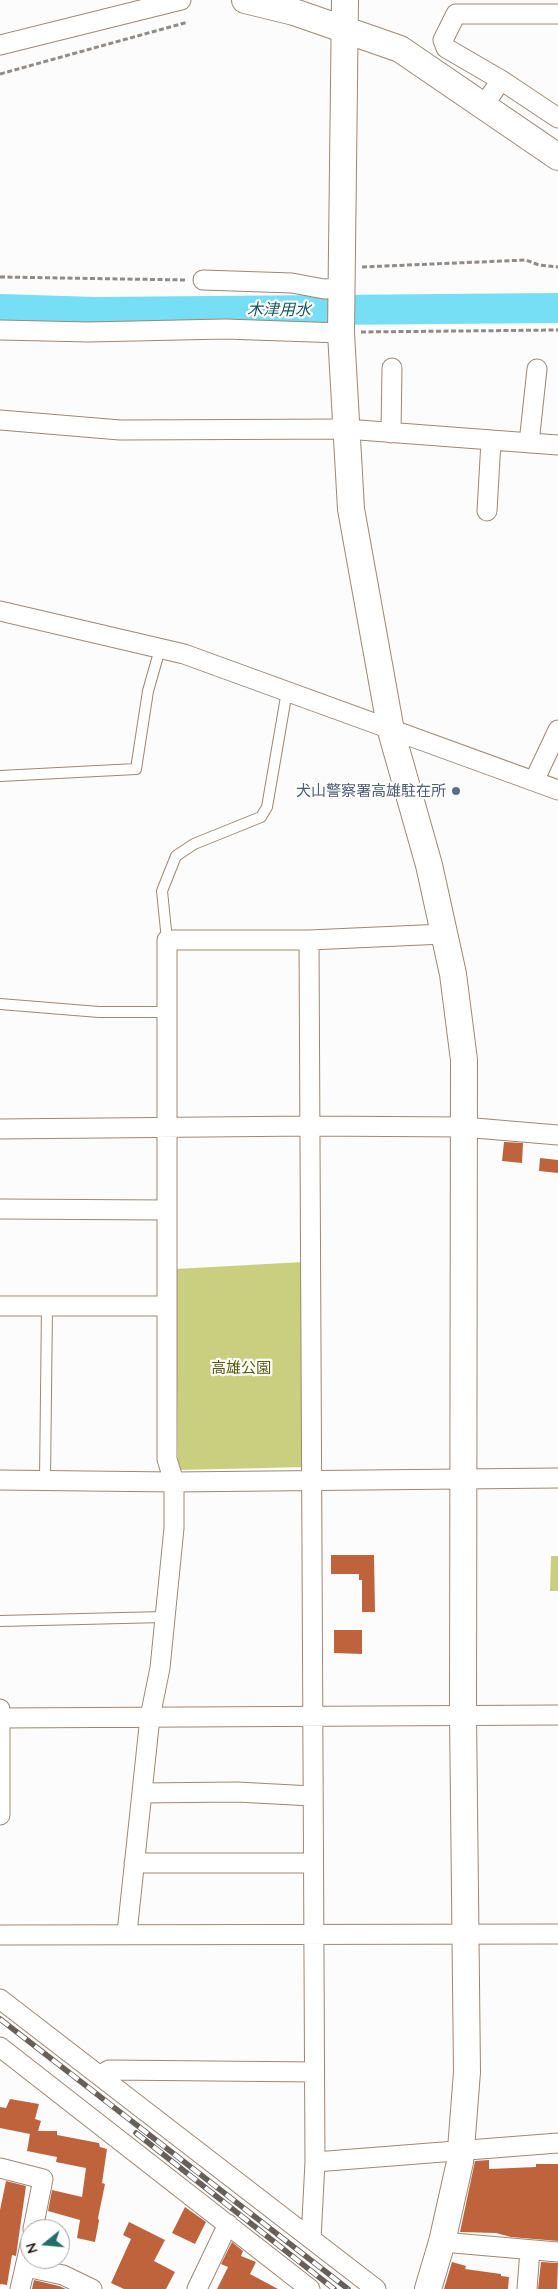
<!DOCTYPE html>
<meta charset="utf-8">
<style>
body{margin:0}
#map{position:relative;width:558px;height:2289px;overflow:hidden;background:#fcfcfc;font-family:Quicksand,sans-serif}
canvas{display:block}
.north{position:absolute;left:20px;top:2219px;width:50px;height:50px;box-sizing:border-box;background:#fff;border:1px solid #a8a4a1;border-radius:50%;rotate:253deg;font-size:14px;font-weight:700;line-height:20px;text-align:center;color:#251c14}
.north::after{content:'';display:block;margin:auto;width:18px;height:22px;background:#236d6a;clip-path:polygon(50% 0,100% 100%,50% 72%,0 100%)}
</style>
<div id="map">
<canvas width="558" height="2289"></canvas>
<div class="north">N</div>
</div>
<script>
const context = document.querySelector('canvas').getContext('2d');
context.lineJoin = 'round';
function fill(path, color) {
  context.fillStyle = color;
  context.fill(path, 'evenodd');
}
function toPath(rows) {
  const path = new Path2D();
  for (const r of rows) {
    path.moveTo(r[0], r[1]);
    for (let i = 2; i < r.length; i += 2) path.lineTo(r[i], r[i + 1]);
  }
  return path;
}
function strokePath(path, color, width, dash) {
  context.strokeStyle = color;
  context.lineWidth = width;
  context.lineCap = dash ? 'butt' : 'round';
  context.setLineDash(dash || []);
  context.stroke(path);
}
function write(font, color, halo, rows, align = 'center') {
  context.font = font + ' Quicksand,"Noto Sans JP",sans-serif';
  context.lineWidth = 4.5;
  context.setLineDash([]);
  context.textBaseline = 'middle';
  context.strokeStyle = halo;
  context.fillStyle = color;
  for (const [text, x, y, turn = 0] of rows) {
    context.save();
    context.translate(x, y);
    context.rotate((+turn || 0) * Math.PI / 180);
    context.textAlign = isNaN(turn) ? turn : align;
    if (halo) context.strokeText(text, 0, 0);
    context.fillText(text, 0, 0);
    context.restore();
  }
}
const green = toPath([
 [303,1262,307,1467,178,1470,176,1269],
 [551,1556,558,1556,558,1591,550,1591]
]);
const river = toPath([
 [0,309,95,312,558,308]
]);
const building = toPath([
 [504,1142,523,1143,522,1163,502,1161],
 [540,1158,558,1160,558,1173,539,1171],
 [331,1555,374,1555,375,1612,362,1612,362,1580,359,1580,359,1574,331,1574],
 [334,1630,362,1630,362,1654,334,1653],
 [10,2099,39,2104,35,2119,41,2121,38,2131,57,2131,57,2135,99,2143,100,2147,107,2149,102,2183,105,2184,98,2218,99,2221,95,2242,77,2238,80,2220,48,2211,52,2190,82,2197,86,2168,56,2162,57,2157,27,2151,30,2134,0,2128,0,2107,6,2108],
 [489,2160,489,2169,536,2167,536,2164,558,2164,558,2241,511,2237,496,2233,460,2232,475,2161],
 [6,2181,26,2186,16,2256,12,2255,7,2285,0,2284,0,2210],
 [185,2207,206,2222,195,2244,172,2233],
 [129,2222,165,2240,154,2261,175,2272,166,2289,124,2289,111,2283,131,2239,123,2235],
 [232,2242,243,2251,241,2256,256,2262,250,2274,278,2289,217,2289,228,2267,221,2264],
 [452,2262,466,2266,465,2269,501,2274,501,2276,509,2277,508,2289,444,2289],
 [541,2262,558,2263,557,2289,538,2289],
 [34,2280,59,2286,66,2289,32,2289]
]);
const path = toPath([
 [0,74,188,22],
 [362,267,526,260,539,265,558,267],
 [0,277,187,280],
 [361,332,558,330]
]);
const lane = toPath([
 [0,776,136,769,148,691,160,649],
 [167,940,162,891,176,856,194,844,261,817,267,807,287,691],
 [0,1004,99,1012,166,1012],
 [45,1480,47,1306],
 [0,1621,164,1617]
]);
const street = toPath([
 [0,45,181,0],
 [501,80,446,48,443,40,456,14,558,14],
 [484,105,501,80,558,118],
 [203,280,292,283,324,289,341,288],
 [0,330,89,332,225,329,341,333],
 [0,420,120,430,346,429,558,445],
 [391,433,392,368],
 [529,443,537,369],
 [487,511,491,441],
 [0,611,184,654,558,790],
 [534,781,558,730],
 [309,940,315,2162,311,2239],
 [0,1129,310,1126,463,1127,558,1135],
 [0,1209,166,1210],
 [0,1306,166,1306],
 [0,1480,174,1482,558,1478],
 [0,1709,0,1815],
 [0,1718,558,1715],
 [142,1793,237,1792,312,1796],
 [134,1863,312,1863],
 [127,1933,150,1717,160,1668,174,1528,174,1482,167,1459,167,940,309,940,444,934],
 [0,1935,558,1934],
 [0,1999,376,2289],
 [0,2047,310,2289],
 [100,2075,109,2070,314,2072],
 [315,2162,558,2143],
 [0,2168,43,2179,33,2229],
 [442,2242,558,2252],
 [26,2267,63,2275,92,2289],
 [20,2289,30,2245],
 [197,2289,228,2224],
 [527,2289,530,2250]
]);
const secondary = toPath([
 [245,0,294,12,400,49,558,157],
 [345,0,341,333,351,509,391,731,429,865,453,974,464,1060,463,1714,467,2072,460,2162,442,2242,428,2289]
]);
const rail = toPath([
 [0,2019,348,2289],
 [136,2133,334,2289]
]);
const markers = [
 [456,791,5,"#5c6f8a"]
];
const serviceNames = [
 ["犬山警察署高雄駐在所",446,791]
];
const parkNames = [
 ["高雄公園",241,1368]
];
const waterNames = [
 ["木津用水",279,310]
];
fill(green, '#c9cf7f');
strokePath(river, '#76dff6', 30);
fill(building, '#be633c');
strokePath(lane, '#9e8774', 12);
strokePath(street, '#9e8774', 21);
strokePath(secondary, '#9e8774', 28);
strokePath(path, '#908b87', 3, [5, 2.5]);
strokePath(lane, '#fff', 10);
strokePath(street, '#fff', 19);
strokePath(secondary, '#fff', 26);
strokePath(rail, '#665f5a', 5.5);
strokePath(rail, '#fff', 4, [11]);
for (const [x, y, r, color] of markers) {
  const dot = new Path2D();
  dot.arc(x, y, r, 0, 2 * Math.PI);
  context.fillStyle = color;
  context.fill(dot);
  strokePath(dot, '#fff', 2);
}
write('15px', '#4e5e75', '#fff', serviceNames, 'right');
write('15px', '#565908', '#fff', parkNames);
write('italic 16px', '#195662', '#fff', waterNames);
</script>
